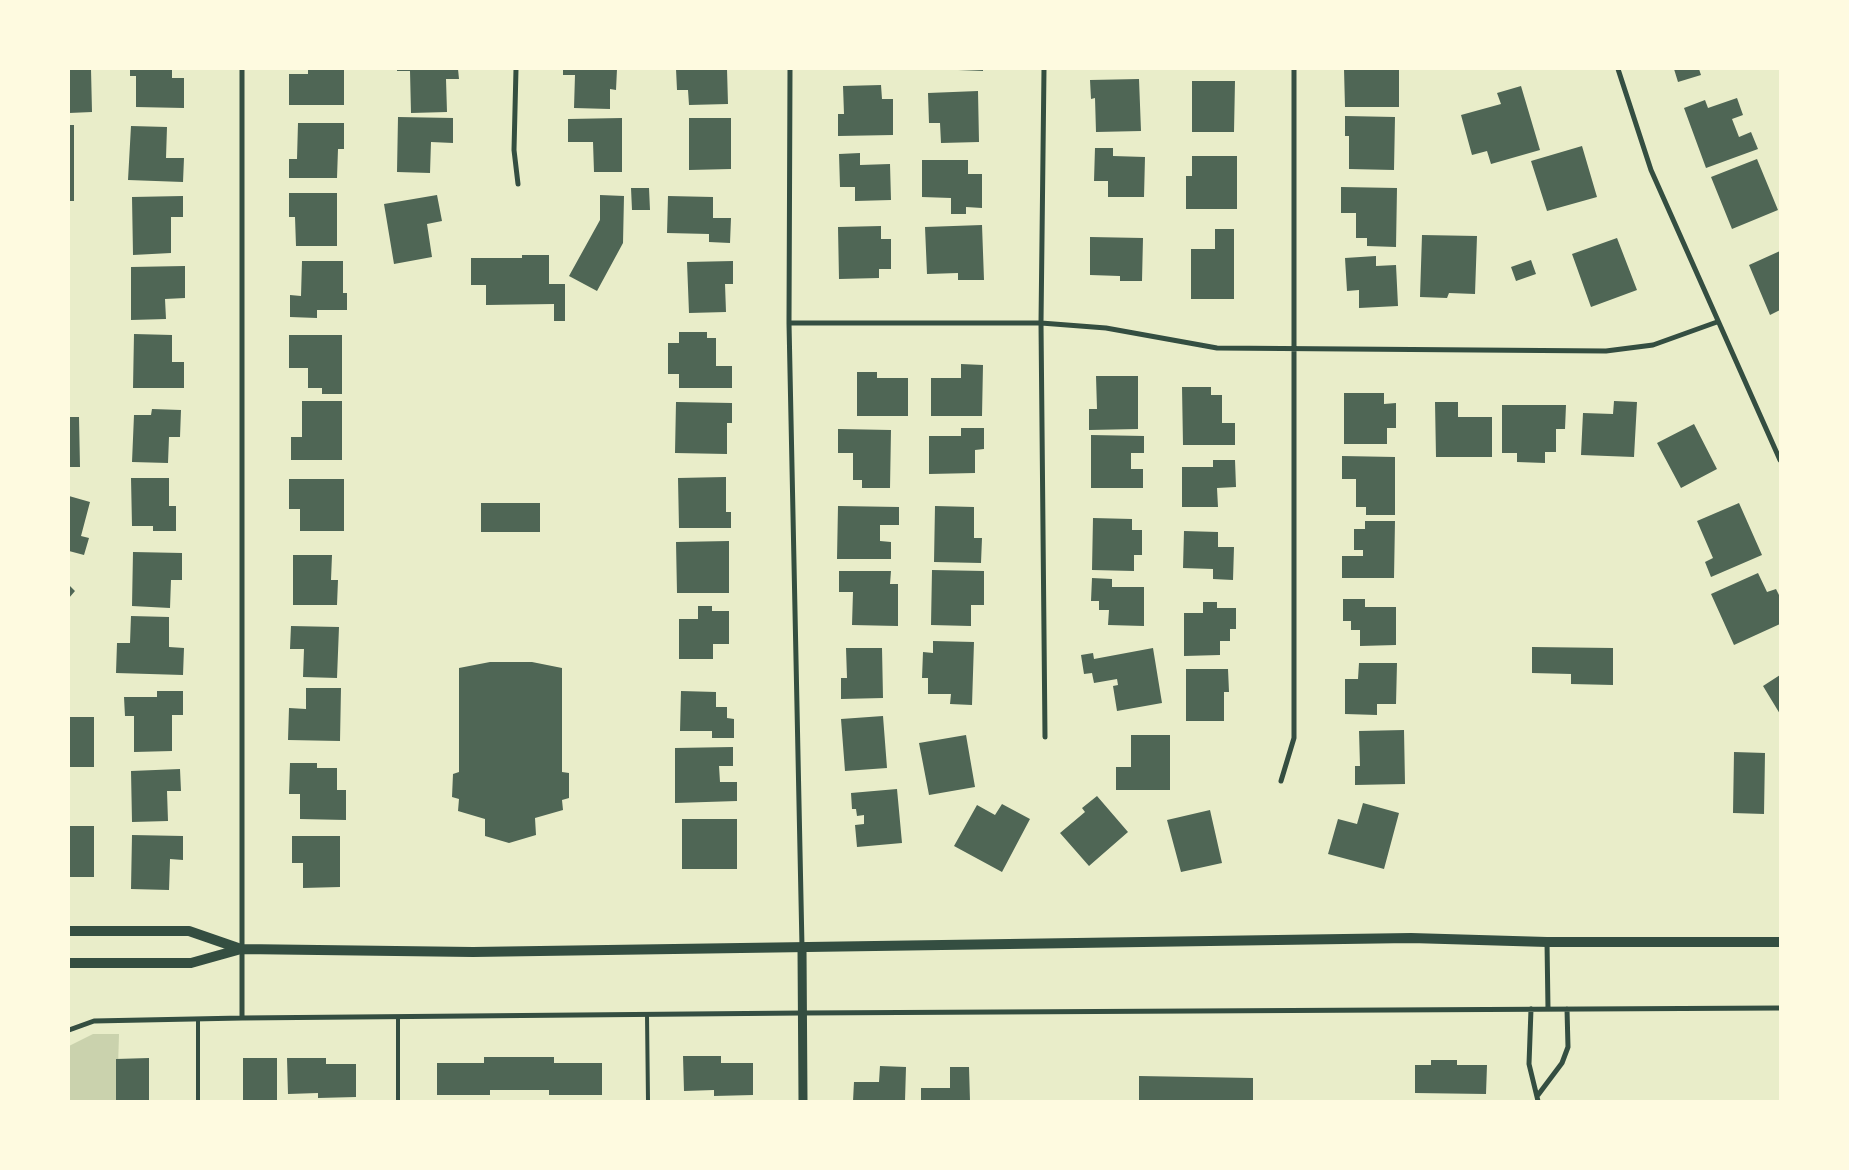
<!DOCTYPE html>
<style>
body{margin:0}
#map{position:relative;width:1849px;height:1170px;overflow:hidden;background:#e9edc9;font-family:"Fira Sans",sans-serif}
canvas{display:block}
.frame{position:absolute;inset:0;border:70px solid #fefae0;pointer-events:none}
</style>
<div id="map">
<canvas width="1849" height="1170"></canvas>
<div class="frame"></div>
</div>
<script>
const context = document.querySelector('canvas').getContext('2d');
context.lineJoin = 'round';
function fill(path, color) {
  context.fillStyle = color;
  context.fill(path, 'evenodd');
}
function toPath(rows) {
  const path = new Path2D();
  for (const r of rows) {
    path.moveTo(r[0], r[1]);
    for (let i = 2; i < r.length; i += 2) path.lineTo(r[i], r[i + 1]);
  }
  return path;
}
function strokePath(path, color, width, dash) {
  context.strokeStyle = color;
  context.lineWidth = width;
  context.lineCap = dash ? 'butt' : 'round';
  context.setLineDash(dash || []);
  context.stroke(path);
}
const green = toPath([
 [93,1034,119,1034,117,1101,69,1101,69,1046]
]);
const building = toPath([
 [69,69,91,69,92,112,69,113],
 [130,69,172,69,172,78,184,78,184,108,136,107,136,76,130,76],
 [308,69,344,69,344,105,289,105,289,74,308,74],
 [397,69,458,69,459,79,446,79,447,112,411,113,410,71,397,71],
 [563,69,617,69,616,90,610,89,610,109,574,108,575,75,563,75],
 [676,69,727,69,728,104,689,105,688,90,677,90],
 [958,69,983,69,983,71,958,70],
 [1344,69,1399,69,1399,107,1345,107],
 [1674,69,1699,69,1701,75,1678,82],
 [1139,79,1141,131,1096,132,1095,98,1091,99,1090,80],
 [1192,81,1235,81,1234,132,1192,132],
 [881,85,882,99,893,99,893,135,838,136,838,114,844,114,843,86],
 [1521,86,1540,150,1491,164,1487,151,1472,155,1461,115,1501,104,1497,93],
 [978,91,979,142,941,143,940,123,929,123,928,93],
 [1737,98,1743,115,1732,119,1739,137,1751,132,1758,149,1706,168,1684,108,1705,100,1708,108],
 [1345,116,1395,117,1394,170,1349,169,1349,136,1345,136],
 [398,117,453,118,453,143,431,142,430,173,397,172],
 [622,118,622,172,594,172,593,142,568,142,568,119],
 [689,118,731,118,731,169,689,170],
 [298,123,344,123,344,149,338,149,337,178,289,178,289,159,297,159],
 [69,125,74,125,74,201,69,201],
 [131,126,167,127,166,158,184,158,183,182,128,180],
 [1582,146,1597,197,1547,211,1531,161],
 [1095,148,1113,148,1113,156,1145,157,1144,197,1108,197,1108,181,1094,181],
 [860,153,860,165,890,164,891,200,855,201,855,187,840,187,839,154],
 [1192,156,1237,156,1237,209,1186,209,1186,176,1192,176],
 [1757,159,1778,210,1732,229,1711,177],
 [922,160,968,160,968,174,982,174,982,208,966,207,966,214,951,214,951,198,922,197],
 [1341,187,1397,188,1396,247,1367,246,1367,238,1356,238,1356,213,1341,213],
 [631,188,649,188,650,210,632,210],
 [289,193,337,193,337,246,296,246,295,217,289,217],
 [437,195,442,221,427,224,432,257,394,264,384,204],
 [600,195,624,196,623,243,597,291,569,276,600,220],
 [183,196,183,217,171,217,171,253,133,255,132,197],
 [668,196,713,197,713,218,731,218,730,243,709,242,709,234,667,233],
 [982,225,984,280,958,280,958,273,927,274,925,227],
 [881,226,881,239,891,239,891,269,879,269,879,278,839,279,838,227],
 [1215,229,1234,229,1234,299,1191,299,1191,249,1215,249],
 [1422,235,1477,236,1475,294,1449,293,1447,298,1420,297],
 [1090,237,1143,238,1142,281,1120,281,1120,276,1090,275],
 [1617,238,1637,290,1591,307,1572,254],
 [1780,251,1780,310,1770,315,1749,265],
 [522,255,549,255,549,284,565,284,565,321,554,321,554,304,486,305,486,285,471,285,471,258,522,258],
 [1376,256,1376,266,1396,265,1398,306,1359,308,1359,290,1347,291,1345,258],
 [1531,260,1536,274,1516,281,1511,267],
 [302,261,343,261,343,293,347,293,347,310,317,310,317,318,290,317,290,295,301,296],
 [733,261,733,284,725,284,726,312,689,313,687,262],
 [185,266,185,298,165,299,166,319,131,320,131,267],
 [679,332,707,332,707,338,716,338,716,366,732,366,732,388,679,388,679,374,668,374,668,343,679,343],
 [134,334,172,335,172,362,184,362,184,388,133,388],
 [289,335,342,335,342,394,322,394,322,388,308,388,308,368,289,368],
 [961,364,983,365,982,416,931,416,931,378,961,378],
 [857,372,877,372,877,378,908,378,908,416,857,416],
 [1096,376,1138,376,1138,429,1089,430,1089,409,1097,409],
 [1182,387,1211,387,1211,395,1222,395,1222,423,1235,423,1235,445,1183,445],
 [1344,393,1384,393,1384,404,1396,403,1396,428,1387,428,1387,444,1344,444],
 [302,401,342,401,342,460,291,460,291,437,302,437],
 [1614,401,1637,402,1634,457,1581,455,1583,413,1613,414],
 [676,402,732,403,732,423,727,423,727,454,675,453],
 [1435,402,1458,402,1458,417,1492,417,1492,457,1436,457],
 [1502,405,1566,405,1565,429,1556,429,1556,452,1545,452,1545,463,1517,462,1517,453,1502,453],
 [152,409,181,410,180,437,169,437,168,463,132,462,134,415,151,415],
 [69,417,79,417,80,467,69,467],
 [1694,424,1717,469,1681,488,1657,443],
 [961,428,984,428,984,449,975,450,975,473,929,474,929,436,961,436],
 [838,429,891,430,890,488,862,488,862,480,853,480,853,453,838,453],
 [1091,435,1144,436,1144,453,1131,453,1131,469,1143,469,1143,488,1091,488],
 [1342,456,1395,457,1395,515,1366,515,1366,507,1356,507,1356,479,1342,479],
 [1213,460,1235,460,1236,487,1217,488,1218,507,1182,507,1182,467,1213,467],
 [726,477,726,512,731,512,731,528,679,528,678,478],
 [131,478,169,478,169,506,176,506,176,531,153,531,153,526,132,526],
 [289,479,344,479,344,531,300,531,300,509,289,509],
 [69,496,90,502,81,536,89,538,84,555,69,551],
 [481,503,540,503,540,532,481,532],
 [1739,503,1762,555,1711,577,1705,562,1713,558,1697,521],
 [838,506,899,507,899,525,880,525,880,541,891,542,891,559,837,559],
 [935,506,974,507,974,538,982,538,981,563,934,562],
 [1093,518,1132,519,1132,530,1142,530,1142,555,1134,555,1134,571,1092,570],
 [1365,521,1395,521,1394,578,1342,578,1342,556,1363,556,1363,550,1354,550,1354,529,1365,529],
 [1184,531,1218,532,1218,547,1234,547,1233,580,1213,579,1213,569,1183,568],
 [729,541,729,593,677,593,676,542],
 [133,552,182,553,182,580,171,580,170,608,132,606],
 [293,555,332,555,331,580,338,580,337,605,293,605],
 [932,570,984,571,984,605,971,605,971,626,931,625],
 [839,571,891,571,890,584,898,584,898,626,852,625,853,592,839,592],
 [1758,573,1767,592,1776,589,1780,597,1780,624,1734,645,1711,594],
 [1092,578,1112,579,1112,587,1144,587,1144,626,1108,625,1109,610,1099,610,1099,601,1091,601],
 [69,585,75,591,69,598],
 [1343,599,1365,599,1365,607,1396,607,1396,645,1360,646,1360,630,1351,630,1351,621,1343,621],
 [1203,602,1217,602,1217,608,1236,608,1236,629,1230,629,1230,641,1220,641,1220,655,1184,656,1184,613,1203,613],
 [698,606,712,606,712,611,729,611,729,644,713,644,713,659,679,659,679,619,698,619],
 [131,616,169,617,169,647,184,648,183,675,116,673,117,643,130,643],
 [291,626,339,627,337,678,303,677,304,649,290,649],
 [933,641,974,642,972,705,950,704,951,694,928,694,928,678,922,678,923,652,933,653],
 [1532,647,1613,648,1613,685,1571,684,1571,674,1532,673],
 [846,648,882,648,883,698,841,699,841,678,847,678],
 [1153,648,1162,703,1117,711,1113,686,1118,685,1117,679,1094,683,1092,673,1084,674,1081,655,1093,653,1094,659],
 [490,662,532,662,562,668,562,772,569,773,569,798,562,800,563,810,535,818,536,835,509,843,485,836,485,819,458,811,459,799,452,797,453,774,459,772,459,668],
 [1359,663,1397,663,1396,704,1377,704,1377,715,1345,714,1345,679,1358,679],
 [1186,669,1228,669,1229,692,1224,692,1224,721,1186,721],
 [1780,675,1780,714,1763,686],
 [306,688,341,688,340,741,288,740,289,708,306,709],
 [157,691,183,691,183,715,172,715,172,751,134,752,134,716,125,716,124,697,157,697],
 [681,691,716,692,716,707,727,707,727,718,734,719,734,738,712,738,712,731,680,731],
 [883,716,887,768,845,771,841,719],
 [69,717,94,717,94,767,69,767],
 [1404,730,1405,784,1355,785,1355,766,1360,766,1359,731],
 [966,735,975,787,929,795,919,743],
 [1131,735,1170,735,1170,790,1116,790,1116,767,1131,767],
 [733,747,733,766,719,766,720,782,737,782,737,801,675,803,675,748],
 [1734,752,1765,753,1764,814,1733,813],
 [290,763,317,763,317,768,337,768,337,790,346,790,346,820,300,819,300,794,289,794],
 [180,769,181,791,167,791,168,821,132,822,131,771],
 [897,789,902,843,857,847,855,825,864,824,864,815,857,816,856,809,852,809,851,793],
 [1097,796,1128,832,1089,866,1060,833,1085,812,1082,808],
 [1363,803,1399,813,1384,869,1328,854,1338,819,1357,824],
 [1002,804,1030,819,1002,872,954,846,977,805,995,815],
 [1210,810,1222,863,1181,872,1167,820],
 [682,819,737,819,737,869,682,869],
 [69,826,94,826,94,877,69,877],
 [132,835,183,836,183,860,170,859,169,890,131,889],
 [292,836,340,836,340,887,303,888,303,863,292,863],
 [683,1056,721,1056,721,1063,753,1063,753,1095,714,1096,714,1090,684,1091],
 [484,1057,554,1057,554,1063,602,1063,602,1095,549,1095,549,1090,490,1090,490,1095,437,1095,437,1063,484,1063],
 [149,1058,149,1101,116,1101,116,1059],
 [243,1058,277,1058,277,1101,243,1101],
 [287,1058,326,1058,326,1064,356,1064,356,1097,318,1098,318,1093,288,1094],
 [1431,1060,1457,1060,1457,1065,1487,1065,1486,1094,1415,1093,1415,1065,1431,1065],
 [880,1066,906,1067,905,1101,853,1101,854,1082,879,1082],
 [950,1067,969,1067,970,1101,921,1101,921,1088,950,1088],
 [1139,1076,1253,1078,1253,1101,1139,1101]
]);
const service = toPath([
 [647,1015,648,1101],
 [198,1101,198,1019],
 [398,1101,398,1017]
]);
const minor = toPath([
 [242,69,242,1018],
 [516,69,514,150,518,184],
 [790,69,789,323,802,947],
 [1044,69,1041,323,1045,737],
 [1618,69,1651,170,1780,460],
 [789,323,1041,323,1106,328,1217,348,1606,351,1653,345,1717,322],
 [1281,781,1294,738,1294,69],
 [1547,942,1548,1009],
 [1531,1009,1529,1064,1538,1101],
 [69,1030,94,1021,242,1018,802,1013,1780,1008],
 [1538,1095,1562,1063,1568,1047,1567,1009]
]);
const tertiary = toPath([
 [802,948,803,1101]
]);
const secondary = toPath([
 [69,931,189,931,241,949],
 [69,963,191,963,241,949,473,952,1411,938,1547,942,1780,942]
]);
fill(green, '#cad2ad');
fill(building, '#4f6655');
strokePath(service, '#344e41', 4);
strokePath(minor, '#344e41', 5);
strokePath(tertiary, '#344e41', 9);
strokePath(secondary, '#344e41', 10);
</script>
